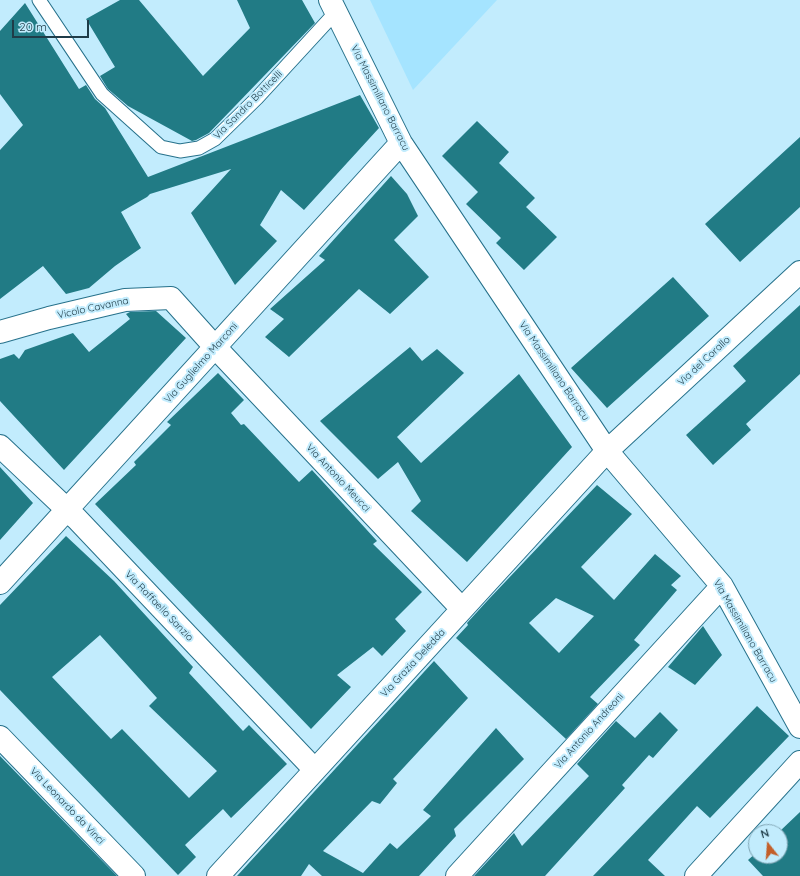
<!DOCTYPE html>
<style>
body{margin:0}
#map{position:relative;width:800px;height:876px;overflow:hidden;background:#c2ecfd;font-family:Quicksand,sans-serif}
canvas{display:block}
.north{position:absolute;left:748px;top:824px;width:40px;height:40px;box-sizing:border-box;background:#c2ecfd;border:1px solid #81a6b5;border-radius:50%;rotate:343deg;font-size:11px;font-weight:700;line-height:16px;text-align:center;color:#1f3c48}
.north::after{content:'';display:block;margin:auto;width:14px;height:18px;background:#c35f2a;clip-path:polygon(50% 0,100% 100%,50% 72%,0 100%)}
.scale{position:absolute;left:12px;top:20px;width:77px;height:18px;box-sizing:border-box;border:2px solid #1f3c48;border-top:0;padding-left:5px;font-size:12px;line-height:14px;white-space:nowrap;color:#1f3c48;-webkit-text-stroke:3px #c2ecfd;paint-order:stroke}
</style>
<div id="map">
<canvas width="800" height="876"></canvas>
<div class="north">N</div>
<div class="scale">20 m</div>
</div>
<script>
const context = document.querySelector('canvas').getContext('2d');
context.lineJoin = 'round';
function fill(path, color) {
  context.fillStyle = color;
  context.fill(path, 'evenodd');
}
function toPath(rows) {
  const path = new Path2D();
  for (const r of rows) {
    path.moveTo(r[0], r[1]);
    for (let i = 2; i < r.length; i += 2) path.lineTo(r[i], r[i + 1]);
  }
  return path;
}
function strokePath(path, color, width, dash) {
  context.strokeStyle = color;
  context.lineWidth = width;
  context.lineCap = dash ? 'butt' : 'round';
  context.setLineDash(dash || []);
  context.stroke(path);
}
function write(font, color, halo, rows, align = 'center') {
  context.font = font + ' Quicksand,sans-serif';
  context.lineWidth = 4;
  context.setLineDash([]);
  context.textBaseline = 'middle';
  context.strokeStyle = halo;
  context.fillStyle = color;
  for (const [text, x, y, turn = 0] of rows) {
    context.save();
    context.translate(x, y);
    context.rotate((+turn || 0) * Math.PI / 180);
    context.textAlign = isNaN(turn) ? turn : align;
    if (halo) context.strokeText(text, 0, 0);
    context.fillText(text, 0, 0);
    context.restore();
  }
}
const built = toPath([
 [370,0,497,0,413,90]
]);
const building = toPath([
 [120,0,139,0,203,76,250,28,237,0,302,0,315,23,209,133,196,140,192,141,128,106,108,89,100,76,115,67,86,19],
 [25,3,79,89,86,85,95,99,105,108,148,177,360,95,379,128,304,210,281,190,260,225,277,241,235,285,191,213,231,169,150,194,147,197,121,212,141,248,115,266,89,288,66,294,43,266,0,299,0,150,23,125,0,94,0,31],
 [477,121,509,152,499,163,535,198,526,207,557,237,524,270,496,243,501,238,466,204,478,192,442,156],
 [800,137,800,207,740,262,705,224],
 [391,176,407,194,418,216,394,240,429,277,390,314,359,289,289,357,265,337,284,319,270,309,325,260,319,256],
 [673,277,709,316,607,408,571,368],
 [800,305,800,374,746,424,751,430,713,465,686,435,746,381,733,366],
 [156,311,186,338,64,470,0,401,0,359,14,354,19,359,25,350,73,333,89,352,130,319,126,314,130,312],
 [410,347,422,361,437,349,464,373,397,437,421,463,519,374,572,447,467,562,411,511,421,501,398,462,378,479,320,421],
 [218,373,244,400,231,413,241,425,244,424,299,482,312,470,377,541,373,544,422,592,395,619,406,631,382,656,373,647,337,675,351,687,311,729,95,504,136,465,134,462,171,425,167,422],
 [0,467,33,503,0,540],
 [597,485,632,514,581,567,614,600,655,554,681,576,671,585,677,590,634,640,640,645,590,697,598,704,566,739,456,638,468,625,467,623,488,600],
 [556,598,594,616,559,653,529,623],
 [66,536,114,581,193,667,189,673,243,731,249,725,287,764,231,818,223,809,185,845,196,857,178,875,0,690,0,605],
 [100,635,157,698,149,706,217,771,189,798,122,729,111,739,52,677],
 [703,626,722,655,695,685,668,667],
 [434,661,468,698,393,779,397,783,380,804,372,801,323,851,363,873,390,843,397,849,431,816,423,810,496,728,524,759,454,829,456,836,419,876,322,876,309,864,301,876,237,876],
 [757,706,789,736,710,818,697,806,648,860,665,876,593,876],
 [660,712,678,730,653,758,649,755,622,785,625,788,545,876,474,876,514,833,522,846,589,776,577,764,616,721,635,738],
 [0,756,117,876,0,876],
 [800,812,800,876,763,876,748,860,756,853,756,856,780,856,780,832,779,832]
]);
const lane = toPath([
 [39,0,102,94,161,147,180,151,199,148,215,139,257,98,336,12]
]);
const street = toPath([
 [330,0,401,143,607,451,722,586,800,727],
 [0,332,49,318,125,300,171,298,215,347,462,609],
 [0,446,77,519,315,770],
 [0,583,401,143],
 [218,876,607,451,800,272],
 [457,876,722,586],
 [696,876,800,762]
]);
const secondary = toPath([
 [0,737,134,876]
]);
const streetNames = [
 ["Via Massimiliano Barracu",380,98,63],
 ["Via Sandro Botticelli",248,105,-45],
 ["Vicolo Cavanna",93,308,-12],
 ["Via del Corallo",704,361,-43],
 ["Via Guglielmo Marconi",201,363,-48],
 ["Via Massimiliano Barracu",554,371,56],
 ["Via Antonio Meucci",338,478,47],
 ["Via Raffaello Sanzio",159,606,46],
 ["Via Massimiliano Barracu",745,631,60],
 ["Via Grazia Deledda",413,663,-47],
 ["Via Antonio Andreoni",589,731,-48],
 ["Via Leonardo da Vinci",67,806,46]
];
fill(built, '#a5e4ff');
fill(building, '#217b85');
strokePath(lane, '#26718b', 15);
strokePath(street, '#26718b', 24);
strokePath(secondary, '#26718b', 24);
strokePath(lane, '#fff', 13);
strokePath(street, '#fff', 22);
strokePath(secondary, '#fff', 22);
write('10px', '#1f3c48', '#c2ecfd', streetNames);
</script>
